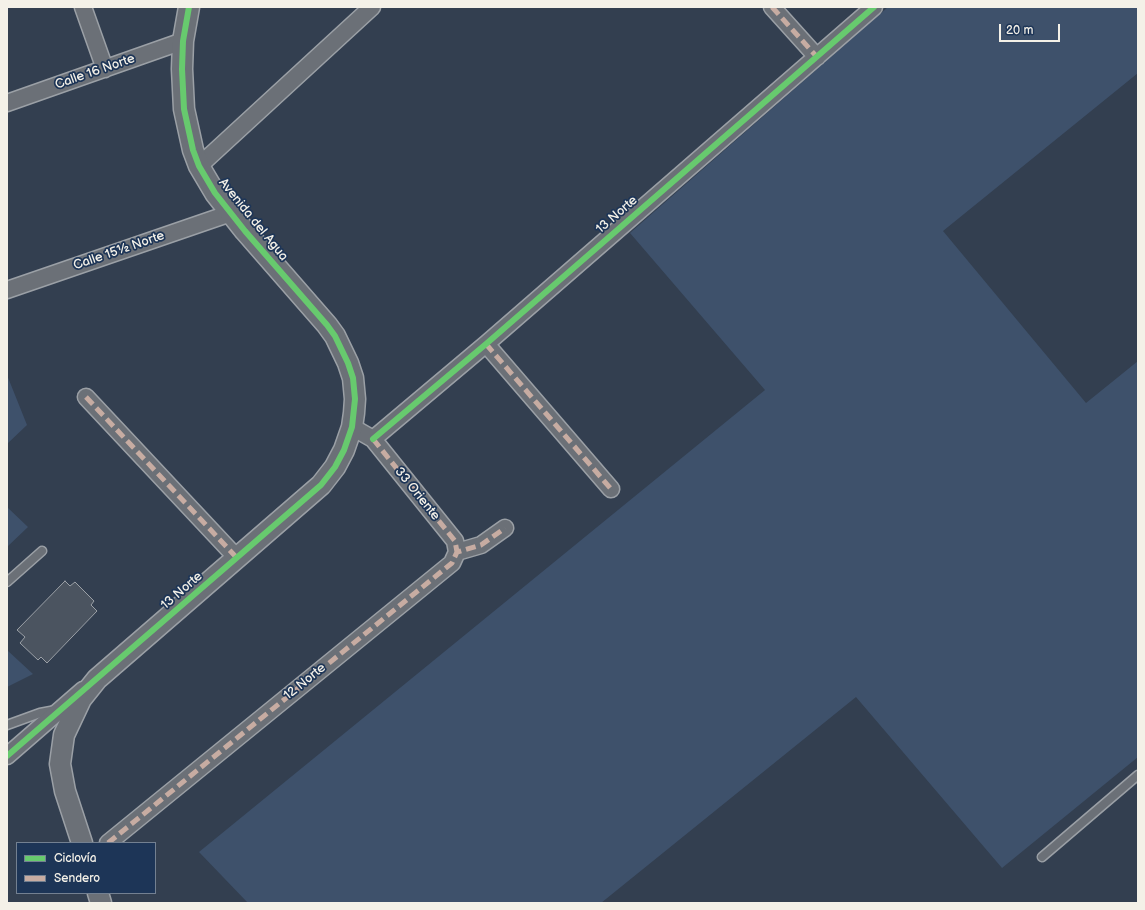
<!DOCTYPE html>
<meta charset="utf-8">
<style>
body{margin:0}
#map{position:relative;width:1145px;height:910px;overflow:hidden;background:#333f50;font-family:"Balsamiq Sans",sans-serif}
canvas{display:block}
.frame{position:absolute;inset:0;border:8px solid #f4f1e8;pointer-events:none}
.legend{position:absolute;left:16px;top:842px;width:140px;height:52px;box-sizing:border-box;background:#1d3557;border:1px solid #738091;margin:0;padding:5px 7px;list-style:none;font-size:12px;color:#f4f1e8}
.legend li{display:flex;align-items:center;gap:8px;height:20px}
.legend b{width:20px;border:1px solid #738091}
.scale{position:absolute;left:999px;top:24px;width:61px;height:18px;box-sizing:border-box;border:2px solid #f4f1e8;border-top:0;padding-left:5px;font-size:12px;line-height:14px;white-space:nowrap;color:#f4f1e8;-webkit-text-stroke:3px #1d3557;paint-order:stroke}
</style>
<div id="map">
<canvas width="1145" height="910"></canvas>
<div class="frame"></div>
<ul class="legend">
<li><b style="height:5px;background:#67ca6e"></b>Ciclovía</li>
<li><b style="height:5px;background:#c7aca2"></b>Sendero</li>
</ul>
<div class="scale">20 m</div>
</div>
<script>
const context = document.querySelector('canvas').getContext('2d');
context.lineJoin = 'round';
function fill(path, color) {
  context.fillStyle = color;
  context.fill(path, 'evenodd');
}
function toPath(rows) {
  const path = new Path2D();
  for (const r of rows) {
    path.moveTo(r[0], r[1]);
    for (let i = 2; i < r.length; i += 2) path.lineTo(r[i], r[i + 1]);
  }
  return path;
}
function strokePath(path, color, width, dash) {
  context.strokeStyle = color;
  context.lineWidth = width;
  context.lineCap = dash ? 'butt' : 'round';
  context.setLineDash(dash || []);
  context.stroke(path);
}
function write(font, color, halo, rows, align = 'center') {
  context.font = font + ' "Balsamiq Sans",sans-serif';
  context.lineWidth = 3.5;
  context.setLineDash([]);
  context.textBaseline = 'middle';
  context.strokeStyle = halo;
  context.fillStyle = color;
  for (const [text, x, y, turn = 0] of rows) {
    context.save();
    context.translate(x, y);
    context.rotate((+turn || 0) * Math.PI / 180);
    context.textAlign = isNaN(turn) ? turn : align;
    if (halo) context.strokeText(text, 0, 0);
    context.fillText(text, 0, 0);
    context.restore();
  }
}
const green = toPath([
 [888,7,1138,7,1138,73,943,231,1086,403,1138,361,1138,757,1002,868,856,697,601,903,248,903,199,852,765,390,630,233],
 [7,375,27,425,7,444],
 [7,507,28,527,7,547],
 [7,650,33,674,7,687]
]);
const building = toPath([
 [65,581,70,586,75,582,94,601,91,605,97,611,47,663,41,657,38,660,20,643,25,637,17,630,65,581]
]);
const service = toPath([
 [7,582,42,551],
 [7,725,40,713,56,710],
 [1042,857,1138,775]
]);
const minor = toPath([
 [83,7,105,69],
 [772,7,817,57],
 [7,103,183,41],
 [199,166,372,7],
 [7,290,231,213],
 [486,344,611,489],
 [86,397,237,558],
 [352,427,373,439,455,541,457,552],
 [373,439,486,344,874,7],
 [7,756,83,690],
 [108,843,452,563,457,552,481,545,505,528]
]);
const tertiary = toPath([
 [82,843,65,791,60,764,64,735,81,699,97,679,321,485,335,467,344,450,352,427,354,413,355,399,353,378,348,363,335,336,327,325,245,231,215,193,199,166,193,150,184,109,182,69,183,41,189,7],
 [98,893,101,903]
]);
const quiet = toPath([
 [772,7,817,57],
 [486,344,611,489],
 [86,397,237,558],
 [373,439,455,541,457,552],
 [108,843,452,563,457,552,481,545,505,528]
]);
const cycleway = toPath([
 [373,439,486,344,874,7],
 [7,756,321,485,335,467,344,450,352,427,355,399,353,378,348,363,335,336,327,325,245,231,215,193,199,166,193,150,184,109,182,69,183,41,189,7]
]);
const streetNames = [
 ["Calle 16 Norte",95,72,-19],
 ["13 Norte",617,215,-41],
 ["Avenida del Agua",253,220,51],
 ["Calle 15½ Norte",119,251,-19],
 ["33 Oriente",417,494,51],
 ["13 Norte",182,591,-41],
 ["12 Norte",305,682,-39]
];
fill(green, '#3e516b');
fill(building, '#4b5460');
strokePath(building, '#9ba0a6', 1);
strokePath(service, '#9ba0a6', 11);
strokePath(minor, '#9ba0a6', 19);
strokePath(tertiary, '#9ba0a6', 23);
strokePath(service, '#6b7077', 8);
strokePath(minor, '#6b7077', 16);
strokePath(tertiary, '#6b7077', 20);
strokePath(quiet, '#c7aca2', 5, [10, 5]);
strokePath(cycleway, '#67ca6e', 6);
write('13px', '#f4f1e8', '#1d3557', streetNames);
</script>
